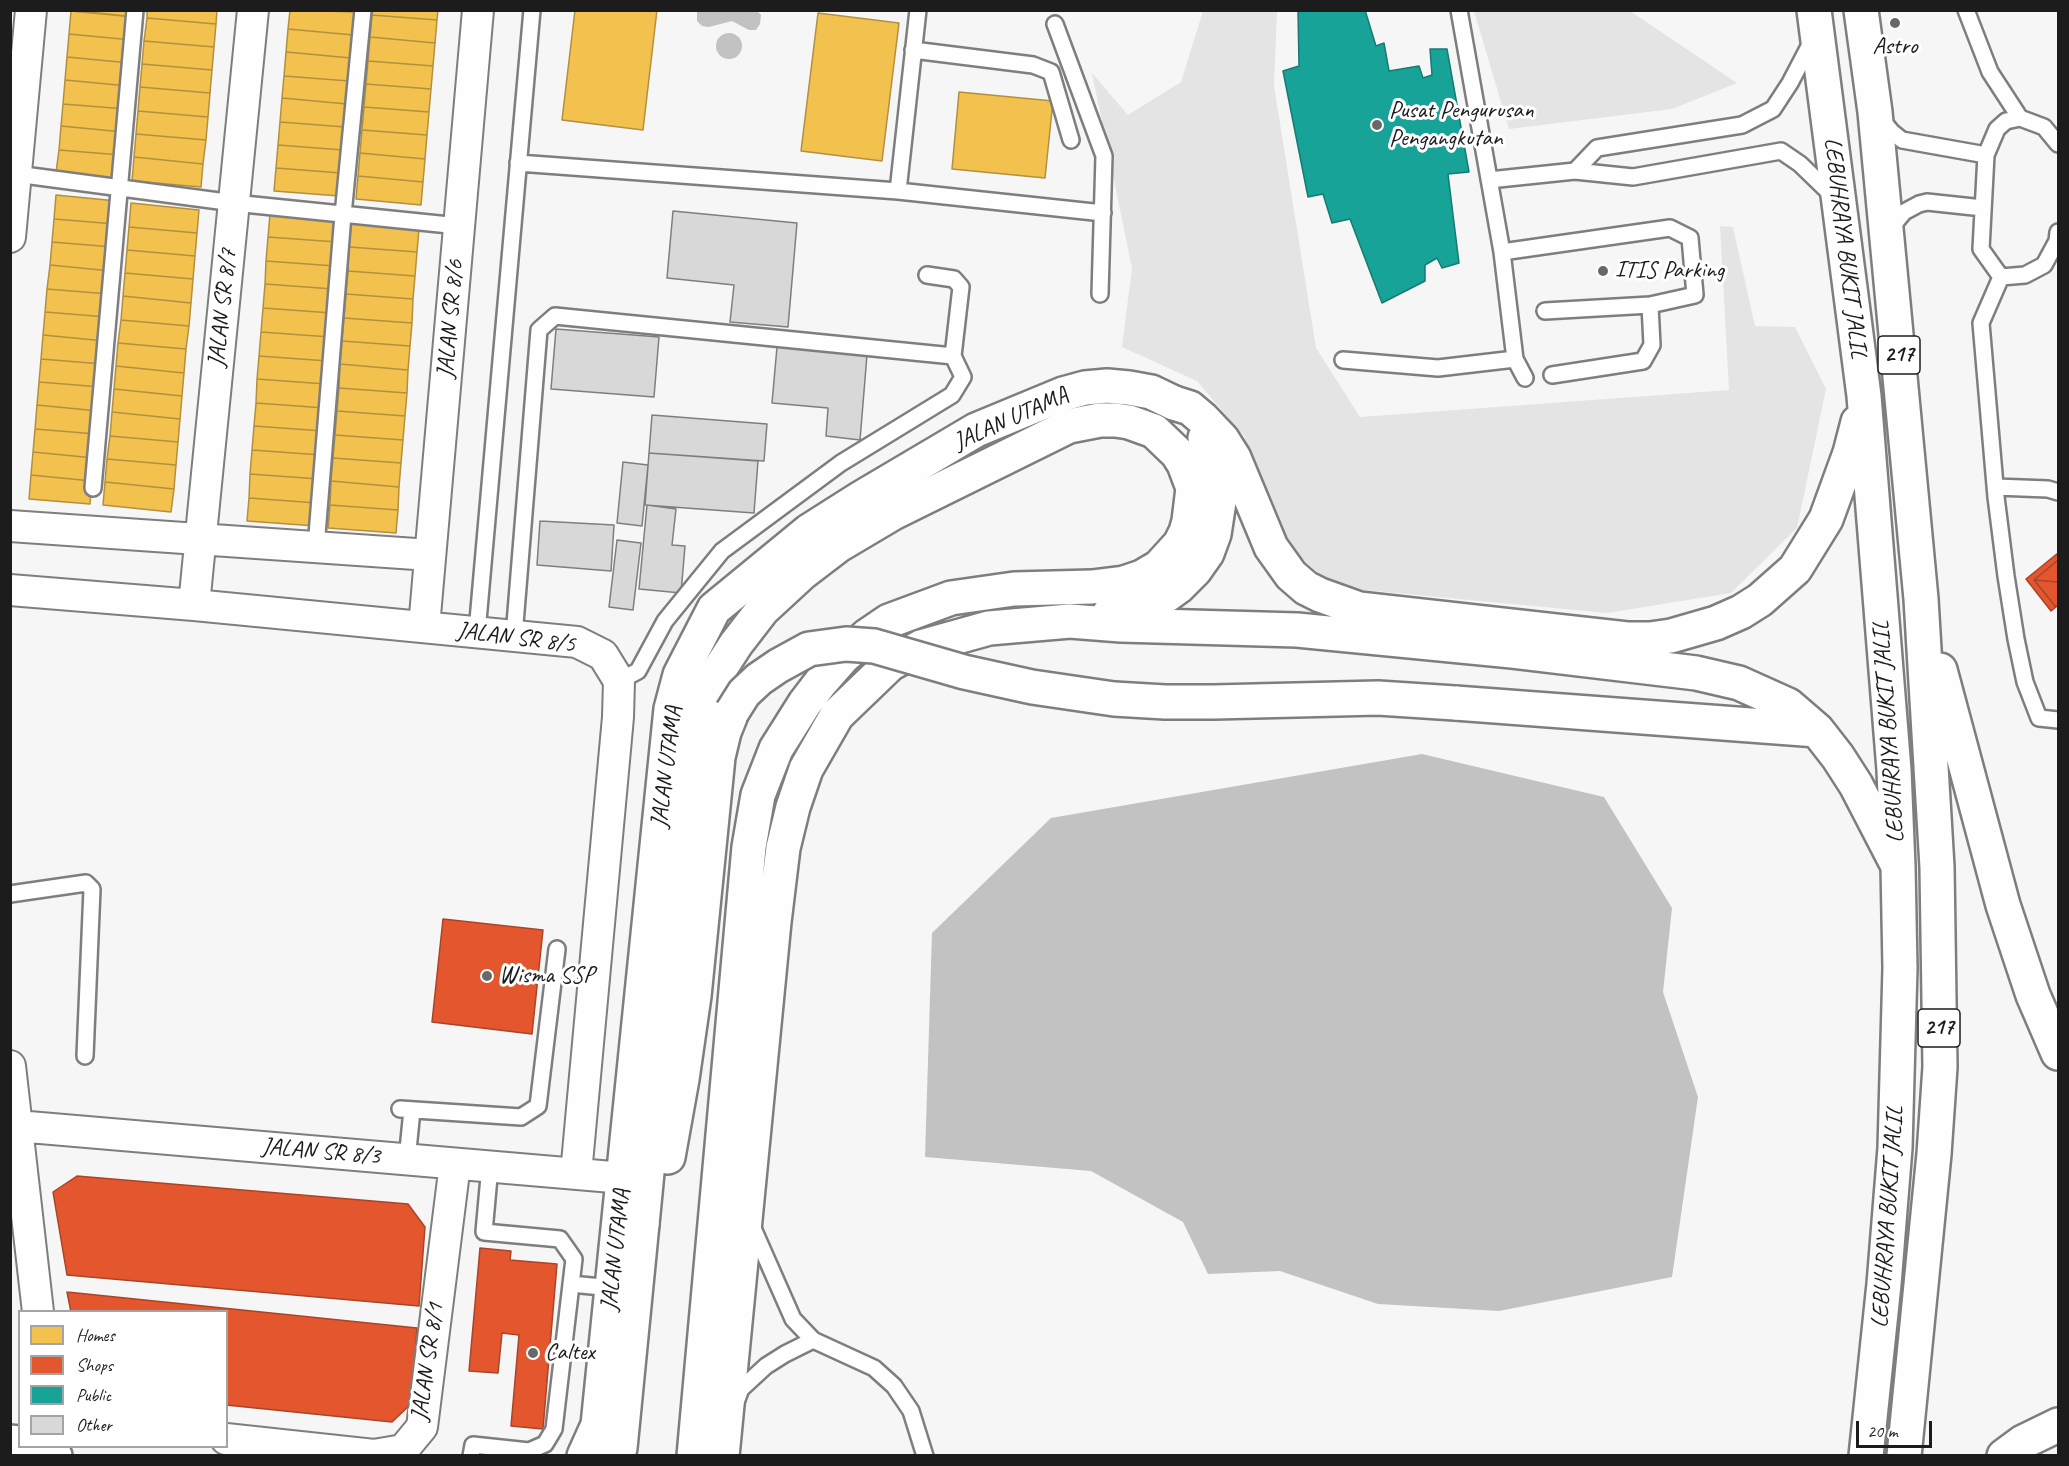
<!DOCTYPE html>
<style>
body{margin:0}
#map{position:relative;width:2069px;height:1466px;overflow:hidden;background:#f6f6f6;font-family:Caveat,sans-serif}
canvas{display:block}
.frame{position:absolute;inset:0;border:12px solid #1c1c1c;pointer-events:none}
.legend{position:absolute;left:18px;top:1310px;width:210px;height:138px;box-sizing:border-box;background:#fff;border:2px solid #a4a4a4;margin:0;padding:8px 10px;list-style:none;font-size:18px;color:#1c1c1c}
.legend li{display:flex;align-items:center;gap:12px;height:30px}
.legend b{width:30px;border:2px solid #a4a4a4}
.scale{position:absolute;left:1856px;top:1421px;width:76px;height:27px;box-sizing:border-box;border:3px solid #1c1c1c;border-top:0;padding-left:8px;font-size:18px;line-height:21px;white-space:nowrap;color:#1c1c1c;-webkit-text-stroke:4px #fff;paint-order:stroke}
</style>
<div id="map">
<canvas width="2069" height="1466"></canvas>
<div class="frame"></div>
<ul class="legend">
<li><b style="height:16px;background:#f2c14e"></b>Homes</li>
<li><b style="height:16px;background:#e4572e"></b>Shops</li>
<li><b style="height:16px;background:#17a398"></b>Public</li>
<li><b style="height:16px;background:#d8d8d8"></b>Other</li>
</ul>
<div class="scale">20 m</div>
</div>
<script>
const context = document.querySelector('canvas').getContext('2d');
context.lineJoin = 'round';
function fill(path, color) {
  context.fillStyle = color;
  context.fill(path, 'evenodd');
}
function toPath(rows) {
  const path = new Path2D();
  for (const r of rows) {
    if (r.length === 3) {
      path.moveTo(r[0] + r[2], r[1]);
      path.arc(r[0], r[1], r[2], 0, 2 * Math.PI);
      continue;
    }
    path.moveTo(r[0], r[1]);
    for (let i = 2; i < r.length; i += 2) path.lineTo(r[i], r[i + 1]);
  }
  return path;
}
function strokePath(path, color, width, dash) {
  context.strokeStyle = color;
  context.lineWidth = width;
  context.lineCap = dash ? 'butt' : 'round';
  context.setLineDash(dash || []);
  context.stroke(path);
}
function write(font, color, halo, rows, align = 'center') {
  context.font = font + ' Caveat,sans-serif';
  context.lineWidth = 6;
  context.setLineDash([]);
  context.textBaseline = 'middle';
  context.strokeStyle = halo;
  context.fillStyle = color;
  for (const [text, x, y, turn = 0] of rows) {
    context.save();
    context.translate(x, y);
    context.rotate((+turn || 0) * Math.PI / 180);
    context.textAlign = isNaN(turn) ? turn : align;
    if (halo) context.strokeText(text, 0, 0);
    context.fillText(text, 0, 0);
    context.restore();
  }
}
const green = toPath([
 [1203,11,1277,11,1274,86,1316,348,1360,417,1729,390,1720,226,1733,227,1755,326,1795,327,1826,389,1797,528,1731,593,1607,613,1333,587,1283,541,1244,436,1197,381,1122,347,1132,268,1092,73,1128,115,1181,82],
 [1474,11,1630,11,1737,83,1672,109,1509,129]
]);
const water = toPath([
 [697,11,757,11,761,15,760,24,756,30,749,30,732,21,709,27,702,26,697,21],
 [729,46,13],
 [1422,754,1604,797,1672,908,1663,992,1698,1097,1672,1277,1499,1311,1378,1304,1280,1271,1208,1274,1183,1222,1091,1171,925,1157,932,933,1051,818]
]);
const homes = toPath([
 [71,10,135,10,134,17,71,10],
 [147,10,217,10,216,24,147,18,147,10],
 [290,10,355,12,353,35,288,29,290,10],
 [373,10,438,10,437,20,372,15,373,10],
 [575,10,657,10,643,130,562,120,575,10],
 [71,11,134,17,132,40,69,34,71,11],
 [818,13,899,23,882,161,801,151,818,13],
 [372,15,437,20,435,43,370,37,372,15],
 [147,18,216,24,214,47,144,41,147,18],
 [288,29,353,35,351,58,286,52,288,29],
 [69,34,132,40,130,63,67,57,69,34],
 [370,37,435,43,433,66,368,61,370,37],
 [144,41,214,47,212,70,142,64,144,41],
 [286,52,351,58,349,81,284,76,286,52],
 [67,57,130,63,128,86,65,80,67,57],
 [368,61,433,66,431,89,366,84,368,61],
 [142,64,212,70,210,93,140,87,142,64],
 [284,76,349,81,347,104,282,98,284,76],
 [65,80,128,86,126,109,63,104,65,80],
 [366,84,431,89,429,112,364,107,366,84],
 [140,87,210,93,208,117,138,111,140,87],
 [959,92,1053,101,1045,178,952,169,959,92],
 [282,98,347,104,345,127,280,122,282,98],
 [63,104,126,109,123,132,61,126,63,104],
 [364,107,429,112,427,135,362,130,364,107],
 [138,111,208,117,206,140,136,134,138,111],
 [280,122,345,127,343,150,278,145,280,122],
 [61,126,123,132,121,155,59,150,61,126],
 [362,130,427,135,425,159,360,153,362,130],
 [136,134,206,140,203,164,134,157,136,134],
 [278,145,343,150,341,173,276,168,278,145],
 [59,150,121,155,119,179,56,172,59,150],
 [360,153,425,159,423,182,358,176,360,153],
 [134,157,203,164,201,187,132,181,134,157],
 [276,168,341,173,339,196,274,191,276,168],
 [358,176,423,182,421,205,356,199,358,176],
 [56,195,117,201,115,224,54,219,56,195],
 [131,203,199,210,197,233,129,227,131,203],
 [270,214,339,219,337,242,268,237,270,214],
 [54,219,115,224,113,247,52,242,54,219],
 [351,224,419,229,417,252,349,247,351,224],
 [129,227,197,233,195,256,127,250,129,227],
 [268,237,337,242,335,266,266,261,268,237],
 [52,242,113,247,111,271,50,265,52,242],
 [349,247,417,252,415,276,348,271,349,247],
 [127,250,195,256,193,279,125,273,127,250],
 [266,261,335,266,333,289,265,284,266,261],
 [50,265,111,271,109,294,47,289,50,265],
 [348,271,415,276,413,299,346,294,348,271],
 [125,273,193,279,191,303,123,296,125,273],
 [265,284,333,289,332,313,263,308,265,284],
 [47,289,109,294,107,317,45,312,47,289],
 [346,294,413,299,412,323,344,318,346,294],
 [123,296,191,303,189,326,121,320,123,296],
 [263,308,332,313,330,337,261,332,263,308],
 [45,312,107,317,105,341,43,335,45,312],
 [344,318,412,323,410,346,342,341,344,318],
 [121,320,189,326,186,349,118,343,121,320],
 [261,332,330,337,328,361,259,356,261,332],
 [43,335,105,341,103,364,41,359,43,335],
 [342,341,410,346,408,370,340,364,342,341],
 [118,343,186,349,184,373,116,366,118,343],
 [259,356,328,361,326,384,257,379,259,356],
 [41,359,103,364,101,387,39,382,41,359],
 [340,364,408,370,407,393,339,388,340,364],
 [116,366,184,373,182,396,114,389,116,366],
 [257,379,326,384,325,408,256,403,257,379],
 [39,382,101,387,98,411,37,405,39,382],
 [339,388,407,393,405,416,337,411,339,388],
 [114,389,182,396,180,419,112,412,114,389],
 [256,403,325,408,323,431,254,426,256,403],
 [37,405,98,411,96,434,35,429,37,405],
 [337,411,405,416,403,440,335,435,337,411],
 [112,412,180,419,178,442,110,436,112,412],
 [254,426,323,431,321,455,252,450,254,426],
 [35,429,96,434,94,458,33,452,35,429],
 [335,435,403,440,401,463,333,458,335,435],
 [110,436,178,442,176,465,107,459,110,436],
 [252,450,321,455,319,479,250,474,252,450],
 [33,452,94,458,92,481,31,475,33,452],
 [333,458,401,463,399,487,331,481,333,458],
 [107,459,176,465,174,489,105,482,107,459],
 [250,474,319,479,317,503,249,498,250,474],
 [31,475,92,481,90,504,29,499,31,475],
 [331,481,399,487,398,510,330,505,331,481],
 [105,482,174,489,171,512,103,505,105,482],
 [249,498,317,503,316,526,247,521,249,498],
 [330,505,398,510,396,533,328,528,330,505]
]);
const shops = toPath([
 [2058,553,2058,560,2034,580,2056,607,2051,611,2026,579,2058,553],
 [2058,560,2058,582,2034,580,2058,560],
 [2034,580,2058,582,2058,605,2056,607,2034,580],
 [443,919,543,930,532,1034,432,1022,443,919],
 [77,1176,408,1204,425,1227,419,1306,67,1275,53,1192,77,1176],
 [480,1248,511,1251,510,1260,557,1264,543,1429,511,1426,519,1335,502,1333,498,1373,469,1371,480,1248],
 [67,1292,417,1328,411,1404,392,1422,226,1405,226,1312,71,1312,67,1292]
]);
const public = toPath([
 [1298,10,1365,10,1376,46,1384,43,1389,71,1419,66,1423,78,1432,75,1430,49,1447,49,1469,172,1448,174,1459,263,1442,268,1437,258,1425,265,1425,281,1382,303,1350,219,1332,223,1323,194,1308,197,1283,71,1299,66,1298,10]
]);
const building = toPath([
 [673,211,797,223,788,327,730,322,734,285,667,278,673,211],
 [556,329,659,337,654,397,551,389,556,329],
 [777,347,867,355,860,440,826,436,828,408,772,403,777,347],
 [652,415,767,424,764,461,649,453,652,415],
 [649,453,758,461,754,513,645,505,649,453],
 [623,462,648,465,642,526,617,523,623,462],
 [647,505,676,509,672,545,685,546,681,593,639,589,647,505],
 [540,521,614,525,611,571,537,565,540,521],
 [617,540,641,543,633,610,609,607,617,540]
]);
const lane = toPath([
 [1459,10,1502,252,1515,359,1525,378],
 [1966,10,1990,72,2020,118],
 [1055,24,1104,156,1100,294],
 [913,50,1033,65,1051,72,1071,140],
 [1881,119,1892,132,1902,140,1986,155],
 [518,163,898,191,1103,213],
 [1575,171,1597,148,1742,125,1773,109,1790,83,1813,39],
 [16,174,234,203,459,226],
 [1489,180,1575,171,1633,177,1781,151,1800,164,1833,196],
 [898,191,918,10],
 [1889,230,1904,212,1919,204,1927,202,1983,208],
 [1502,252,1670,228,1690,238,1695,295,1650,305,1545,311],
 [2001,277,1981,323,1996,497,2006,576,2016,639,2025,682,2039,718,2058,720],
 [2001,277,1981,249,1986,155,1997,129,2006,121,2020,118,2044,127,2058,144],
 [2001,277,2025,275,2044,265,2057,241,2058,232],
 [1343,360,1438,368,1515,359],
 [1552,375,1643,361,1652,345,1650,305],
 [1996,487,2048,489,2058,492],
 [93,488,135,10],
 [316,547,343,215,363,10],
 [477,632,532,10],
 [514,636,539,330,555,316,953,356],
 [619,681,638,671,665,621,722,551,841,463,952,395,963,377,953,356,961,287,954,279,927,275],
 [10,894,86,883,92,889,85,1056],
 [400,1109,521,1117,538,1106,557,949],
 [407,1160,412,1110],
 [752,1226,793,1319,813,1340,874,1368,894,1386,911,1411,925,1456],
 [571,1284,612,1288],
 [736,1402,741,1389,766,1366,785,1354,813,1340],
 [10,1433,20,1434],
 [471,1456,473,1445,529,1451,545,1444,554,1429,574,1259,560,1239,484,1232,490,1166]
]);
const street = toPath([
 [10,237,31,10],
 [10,526,430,555],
 [10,590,194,605,577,642,603,655,619,681,618,717,576,1174],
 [194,605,253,10],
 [424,627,478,10],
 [10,1066,38,1312],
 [17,1126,624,1178],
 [226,1439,374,1455,403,1450,422,1427,455,1164]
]);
const secondary = toPath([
 [10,1452,55,1456],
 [584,1456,598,1425,671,709,680,675,714,609,809,531,861,498,976,430,1063,394,1085,388,1107,386,1129,388,1151,392,1174,403],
 [617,1456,620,1448,642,1224]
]);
const highway = toPath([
 [1814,10,1864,396,1894,770,1898,866,1900,968,1895,1148,1884,1284,1866,1456],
 [1861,10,1875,112,1921,599,1937,867,1940,1067,1934,1154,1904,1456],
 [1174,403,1190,408,1203,419,1222,439,1234,458,1271,547,1291,575,1306,588,1320,595,1359,609,1627,639,1650,639,1671,636,1716,623,1741,612,1760,600,1795,569,1826,519,1850,453,1858,422],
 [1109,614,1150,604,1167,595,1178,587,1195,570,1207,553,1214,534,1220,495,1218,475,1211,452,1205,438],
 [1940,670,2003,905,2033,995,2058,1053],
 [1455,703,1817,730],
 [668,1157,682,1079,694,996,718,757,724,732,732,712],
 [642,1224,681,825,689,763,700,711,714,678,736,644,763,609,801,574,839,545,893,513,1069,426,1100,420,1115,420,1129,422,1154,431,1177,453,1184,464,1193,488,1189,521,1186,532,1180,544,1159,567,1142,577,1124,583,1092,587,1014,589,951,598,889,621,867,636,843,657,821,682,805,703,776,749,758,795,749,847,694,1456],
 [722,1456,774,922,783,848,793,807,806,769,837,715,890,664,921,647,989,628,1070,621,1121,625,1297,630,1512,651,1696,673,1739,683,1788,705,1817,730,1838,757,1856,785,1898,866],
 [2004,1456,2023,1442,2058,1425]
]);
const highwayBridge = toPath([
 [732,712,744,693,759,679,778,666,809,649,846,644,874,646,964,672,1032,687,1114,699,1165,702,1214,702,1378,698,1455,703]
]);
const markers = [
 [1895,23,6,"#686868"],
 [1377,125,6,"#686868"],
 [1603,271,6,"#686868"],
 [487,976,6,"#686868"],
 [533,1353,6,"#686868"]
];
const shields = [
 [1899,355,42],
 [1939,1028,42]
];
const shieldNames = [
 ["217",1899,355],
 ["217",1939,1028]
];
const poiNames = [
 ["Astro",1895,47,"center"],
 ["Pusat Pengurusan",1389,111],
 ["Pengangkutan",1389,139],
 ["ITIS Parking",1615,271],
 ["Wisma SSP",499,976],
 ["Caltex",545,1353]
];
const streetNames = [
 ["LEBUHRAYA BUKIT JALIL",1845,248,83],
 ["JALAN SR 8/7",223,308,-84],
 ["JALAN SR 8/6",451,319,-85],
 ["JALAN UTAMA",1011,419,-24],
 ["JALAN SR 8/5",516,638,7],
 ["LEBUHRAYA BUKIT JALIL",1889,732,-94],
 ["JALAN UTAMA",667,767,-83],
 ["JALAN SR 8/3",321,1152,5],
 ["LEBUHRAYA BUKIT JALIL",1888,1217,-86],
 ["JALAN UTAMA",616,1250,-84],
 ["JALAN SR 8/1",428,1362,-82]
];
fill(green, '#e4e4e4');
fill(water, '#c2c2c2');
fill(homes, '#f2c14e');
strokePath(homes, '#b2903f', 1.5);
fill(shops, '#e4572e');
strokePath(shops, '#a84529', 1.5);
fill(public, '#17a398');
strokePath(public, '#187a73', 1.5);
fill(building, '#d8d8d8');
strokePath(building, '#7e7e7e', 1.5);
strokePath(lane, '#7e7e7e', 20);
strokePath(street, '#7e7e7e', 34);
strokePath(secondary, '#7e7e7e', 38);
strokePath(highway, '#7e7e7e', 38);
strokePath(lane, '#fefefe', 15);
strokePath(street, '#fefefe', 30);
strokePath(secondary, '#fefefe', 33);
strokePath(highway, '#fefefe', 33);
strokePath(highwayBridge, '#7e7e7e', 38, []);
strokePath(highwayBridge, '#fefefe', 33);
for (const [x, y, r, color] of markers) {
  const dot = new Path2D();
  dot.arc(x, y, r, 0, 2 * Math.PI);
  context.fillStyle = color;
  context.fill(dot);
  strokePath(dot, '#fff', 2);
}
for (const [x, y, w] of shields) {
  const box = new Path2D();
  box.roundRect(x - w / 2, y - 19, w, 38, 4.5);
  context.fillStyle = '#fff';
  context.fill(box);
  strokePath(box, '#1c1c1c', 1.5);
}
write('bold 22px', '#1c1c1c', null, shieldNames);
write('24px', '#1c1c1c', '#fff', poiNames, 'left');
write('24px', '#1c1c1c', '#fff', streetNames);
</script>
